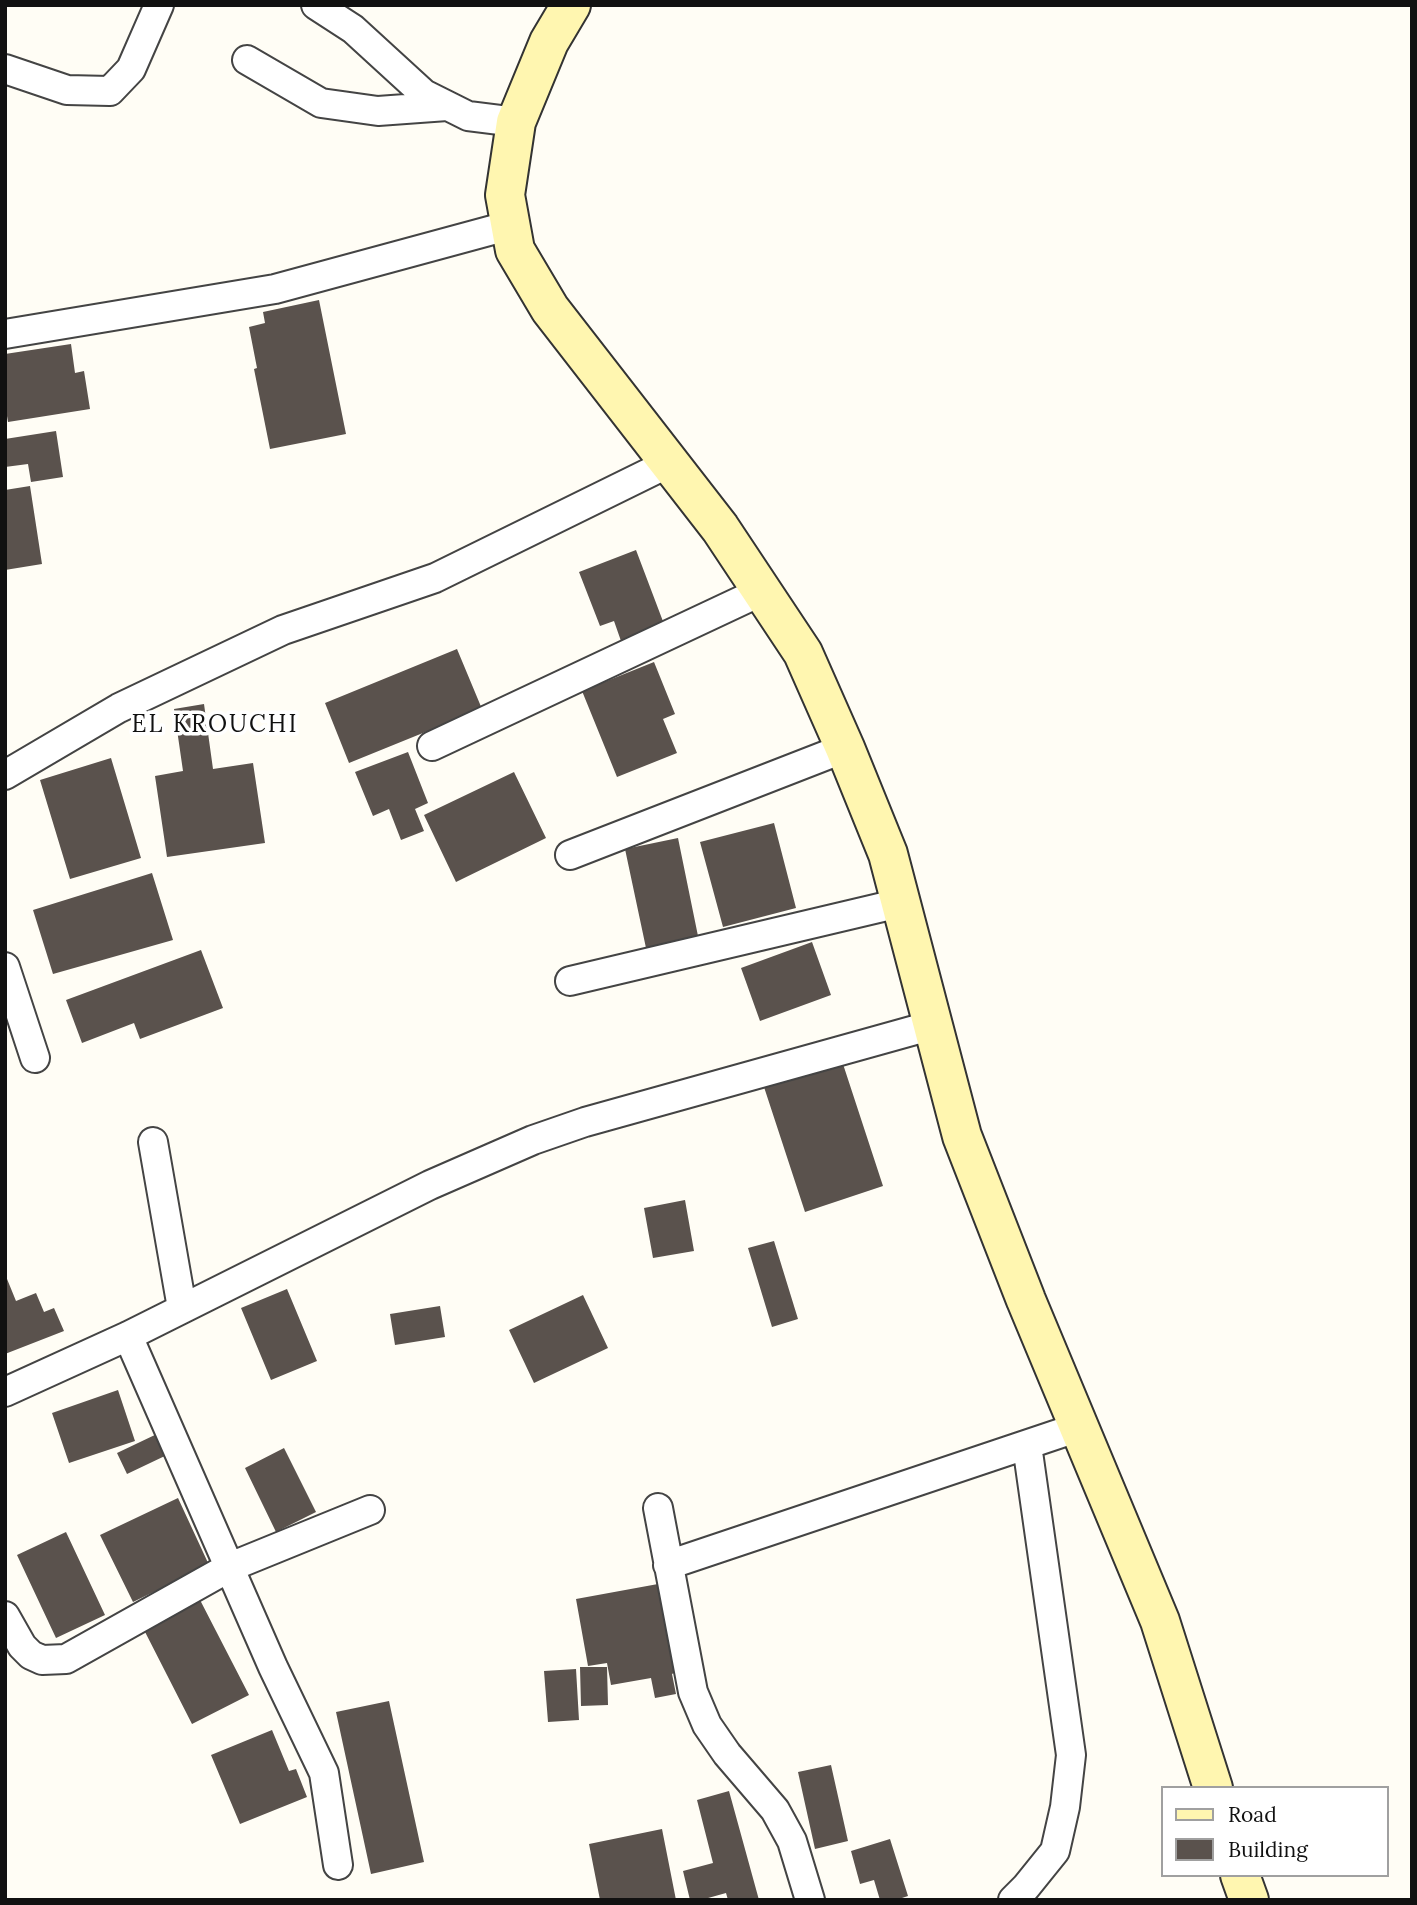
<!DOCTYPE html>
<style>
body{margin:0}
#map{position:relative;width:1417px;height:1905px;overflow:hidden;background:#fffdf5;font-family:Lora,serif}
canvas{display:block}
.frame{position:absolute;inset:0;border:7px solid #111;pointer-events:none}
.legend{position:absolute;left:1161px;top:1786px;width:228px;height:91px;box-sizing:border-box;background:#fff;border:2px solid #a0a0a0;margin:0;padding:9px 12px;list-style:none;font-size:21px;color:#111}
.legend li{display:flex;align-items:center;gap:14px;height:35px}
.legend b{width:35px;border:2px solid #a0a0a0}
</style>
<div id="map">
<canvas width="1417" height="1905"></canvas>
<div class="frame"></div>
<ul class="legend">
<li><b style="height:9px;background:#fff6b0"></b>Road</li>
<li><b style="height:19px;background:#5a524d"></b>Building</li>
</ul>
</div>
<script>
const context = document.querySelector('canvas').getContext('2d');
context.lineJoin = 'round';
function fill(path, color) {
  context.fillStyle = color;
  context.fill(path, 'evenodd');
}
function toPath(rows) {
  const path = new Path2D();
  for (const r of rows) {
    path.moveTo(r[0], r[1]);
    for (let i = 2; i < r.length; i += 2) path.lineTo(r[i], r[i + 1]);
  }
  return path;
}
function strokePath(path, color, width, dash) {
  context.strokeStyle = color;
  context.lineWidth = width;
  context.lineCap = dash ? 'butt' : 'round';
  context.setLineDash(dash || []);
  context.stroke(path);
}
function write(font, color, halo, rows, align = 'center') {
  context.font = font + ' Lora,serif';
  context.lineWidth = 7;
  context.setLineDash([]);
  context.textBaseline = 'middle';
  context.strokeStyle = halo;
  context.fillStyle = color;
  for (const [text, x, y, turn = 0] of rows) {
    context.save();
    context.translate(x, y);
    context.rotate((+turn || 0) * Math.PI / 180);
    context.textAlign = isNaN(turn) ? turn : align;
    if (halo) context.strokeText(text, 0, 0);
    context.fillText(text, 0, 0);
    context.restore();
  }
}
const building = toPath([
 [319,300,346,434,270,449,254,369,257,368,249,327,265,323,263,312],
 [71,344,75,373,84,371,90,409,8,422,5,404,5,354],
 [56,431,63,477,31,482,28,464,5,467,5,439],
 [30,486,42,564,5,570,5,490],
 [636,550,664,624,621,641,614,621,600,626,579,572],
 [457,649,482,709,349,763,325,703],
 [654,662,675,714,663,719,677,753,617,777,582,691],
 [204,704,213,769,253,763,265,843,167,857,155,776,183,771,174,709],
 [408,752,428,803,415,809,424,831,401,840,389,809,373,816,355,772],
 [111,758,141,858,70,879,40,780],
 [514,772,546,838,456,882,424,815],
 [774,823,796,908,723,927,700,842],
 [678,838,698,936,646,948,625,849],
 [152,873,173,940,53,974,33,910],
 [812,942,831,995,760,1021,741,968],
 [201,950,223,1008,140,1039,134,1023,82,1043,66,1000],
 [842,1061,883,1186,805,1212,764,1087],
 [685,1200,694,1251,653,1258,644,1208],
 [774,1241,798,1319,772,1327,748,1248],
 [5,1274,16,1301,36,1293,44,1312,54,1308,64,1331,5,1354],
 [287,1289,317,1361,271,1380,241,1308],
 [583,1295,608,1348,534,1383,509,1330],
 [440,1306,445,1337,395,1345,390,1314],
 [118,1390,135,1441,69,1463,52,1413],
 [159,1433,169,1454,127,1474,117,1453],
 [284,1448,316,1512,276,1532,245,1468],
 [178,1498,209,1565,133,1602,100,1535],
 [66,1532,105,1615,56,1638,17,1555],
 [658,1584,674,1673,672,1674,676,1694,655,1698,651,1678,611,1685,607,1663,588,1666,576,1599],
 [199,1598,249,1695,192,1724,142,1626],
 [580,1667,607,1667,608,1705,581,1706],
 [576,1669,579,1720,548,1722,544,1671],
 [389,1701,424,1862,371,1874,336,1712],
 [272,1730,289,1771,296,1769,307,1797,240,1824,211,1755],
 [831,1765,848,1841,815,1849,798,1772],
 [729,1791,759,1900,728,1900,726,1893,701,1900,690,1900,683,1871,713,1863,697,1800],
 [662,1829,676,1900,600,1900,589,1844],
 [890,1839,908,1896,896,1900,880,1900,874,1880,860,1884,851,1851]
]);
const street = toPath([
 [316,5,353,29,424,94,468,116,516,122],
 [247,60,321,103,378,111,447,106],
 [5,69,67,90,110,91,131,69,159,5],
 [5,334,275,289,511,225],
 [432,746,762,591],
 [5,775,119,708,283,630,435,578,669,463],
 [570,855,845,748],
 [5,967,35,1058],
 [570,981,900,903],
 [153,1142,182,1308],
 [128,1336,273,1667,324,1773,338,1865],
 [5,1392,128,1336,430,1185,533,1140,585,1122,933,1025],
 [658,1508,693,1692,707,1725,727,1754,775,1810,792,1841,810,1900],
 [668,1565,1079,1427],
 [5,1616,22,1646,31,1655,42,1660,66,1659,230,1567,370,1510],
 [1013,1900,1026,1887,1055,1851,1065,1807,1071,1755,1027,1445]
]);
const secondary = toPath([
 [571,5,549,42,516,122,505,195,515,250,550,309,720,528,803,653,845,748,888,854,962,1136,1026,1300,1160,1621,1213,1788],
 [1240,1875,1249,1900]
]);
const quarterNames = [
 ["EL KROUCHI",215,725]
];
fill(building, '#5a524d');
strokePath(street, '#444', 32);
strokePath(secondary, '#333', 42);
strokePath(street, '#fff', 28);
strokePath(secondary, '#fff6b0', 38);
context.letterSpacing = '2px';
write('24px', '#111', '#fff', quarterNames);
context.letterSpacing = '0px';
</script>
